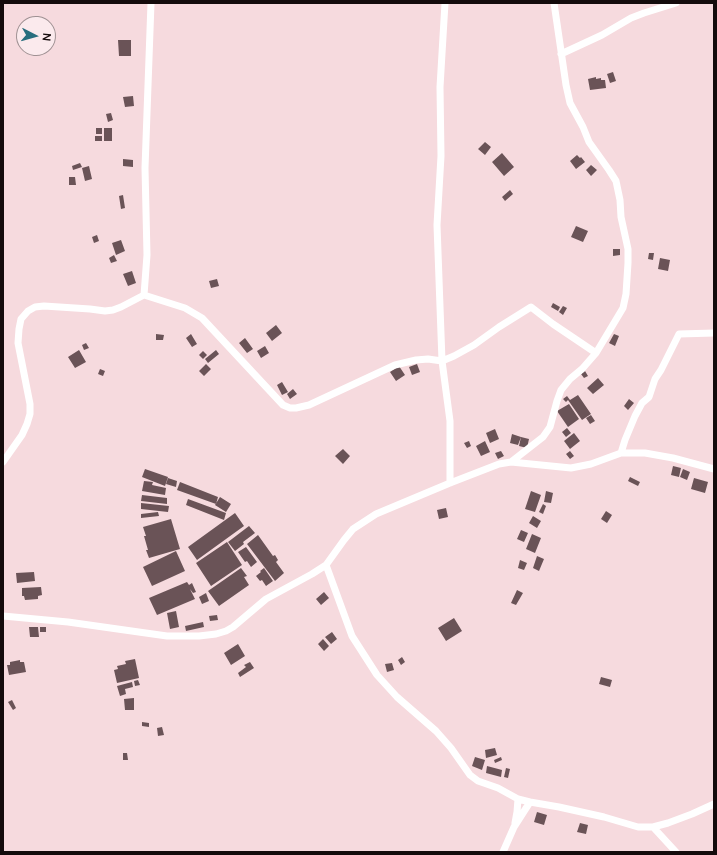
<!DOCTYPE html>
<style>
body{margin:0}
#map{position:relative;width:717px;height:855px;overflow:hidden;background:#f6dade;font-family:Manrope,sans-serif}
canvas{display:block}
.frame{position:absolute;inset:0;border:4px solid #140b0c;pointer-events:none}
.north{position:absolute;left:16px;top:16px;width:40px;height:40px;box-sizing:border-box;background:#fbeaed;border:1px solid #9f9193;border-radius:50%;rotate:96deg;font-size:11px;font-weight:700;line-height:16px;text-align:center;color:#140b0c}
.north::after{content:'';display:block;margin:auto;width:14px;height:18px;background:#296e7e;clip-path:polygon(50% 0,100% 100%,50% 72%,0 100%)}
</style>
<div id="map">
<canvas width="717" height="855"></canvas>
<div class="frame"></div>
<div class="north">N</div>
</div>
<script>
const context = document.querySelector('canvas').getContext('2d');
context.lineJoin = 'round';
function fill(path, color) {
  context.fillStyle = color;
  context.fill(path, 'evenodd');
}
function toPath(rows) {
  const path = new Path2D();
  for (const r of rows) {
    path.moveTo(r[0], r[1]);
    for (let i = 2; i < r.length; i += 2) path.lineTo(r[i], r[i + 1]);
  }
  return path;
}
function strokePath(path, color, width, dash) {
  context.strokeStyle = color;
  context.lineWidth = width;
  context.lineCap = dash ? 'butt' : 'round';
  context.setLineDash(dash || []);
  context.stroke(path);
}
const building = toPath([
 [118,40,131,40,131,56,119,56],
 [613,72,616,81,610,83,607,74],
 [596,77,596,79,601,78,601,80,605,80,606,88,590,90,588,79],
 [133,96,134,106,125,107,123,97],
 [111,113,113,120,108,122,106,114],
 [96,128,102,128,102,134,96,134],
 [104,128,112,128,112,141,104,141],
 [95,136,102,136,102,141,95,141],
 [485,142,491,147,485,155,478,149],
 [502,153,514,167,504,176,492,162],
 [577,155,580,158,581,157,585,162,576,169,570,161],
 [123,159,133,160,133,167,123,166],
 [80,163,82,167,73,170,72,166],
 [591,165,597,170,591,176,586,170],
 [89,166,92,179,85,181,82,168],
 [69,177,75,177,76,185,69,185],
 [510,190,513,194,505,201,502,197],
 [123,195,125,208,121,209,119,196],
 [576,226,588,231,583,242,571,237],
 [97,235,99,241,94,243,92,237],
 [121,240,125,251,116,255,112,243],
 [613,249,620,249,620,255,613,256],
 [649,253,654,253,653,260,648,259],
 [114,255,117,261,111,263,109,258],
 [660,258,670,260,668,271,658,269],
 [132,271,136,283,128,286,123,274],
 [217,279,219,286,211,288,209,281],
 [553,303,560,307,558,311,551,307],
 [563,306,567,308,563,315,559,312],
 [276,325,282,333,272,341,266,333],
 [156,334,164,335,163,340,156,340],
 [191,334,197,344,192,347,186,338],
 [614,334,619,336,615,346,609,343],
 [245,338,253,349,247,353,239,343],
 [86,343,89,348,84,350,82,345],
 [265,346,269,353,261,358,257,351],
 [79,350,86,362,75,368,68,357],
 [216,350,219,354,208,363,205,359],
 [203,351,207,355,203,359,199,355],
 [206,364,211,369,204,376,199,371],
 [417,364,420,372,412,375,409,367],
 [399,366,405,375,396,381,390,372],
 [100,369,105,371,103,376,98,374],
 [585,371,588,376,584,378,581,374],
 [598,378,604,385,593,394,587,388],
 [282,382,288,392,282,395,277,385],
 [293,389,297,394,290,399,287,394],
 [578,395,591,414,582,420,568,400,566,402,563,399,567,396,570,400],
 [629,399,634,403,628,410,624,406],
 [569,404,579,419,568,427,557,411],
 [591,415,595,421,590,424,586,418],
 [567,428,571,433,566,437,562,432],
 [495,429,499,439,490,443,486,433],
 [574,433,580,441,570,449,564,441],
 [512,434,521,437,518,445,510,443],
 [521,437,529,439,527,448,519,446],
 [469,441,471,446,467,448,464,443],
 [485,441,490,452,481,456,476,446],
 [343,449,350,456,343,464,335,456],
 [501,451,504,456,498,459,495,453],
 [570,451,574,456,570,459,566,454],
 [673,466,681,468,679,477,671,475],
 [145,469,168,477,165,486,142,477],
 [683,469,690,472,687,480,680,477],
 [630,477,640,482,638,486,628,481],
 [168,478,177,481,176,487,166,484],
 [694,478,708,482,705,493,691,489],
 [144,481,153,482,152,485,166,488,165,495,142,491],
 [180,482,218,497,216,504,177,490],
 [531,491,541,495,535,512,525,509],
 [546,491,553,493,551,503,544,502],
 [142,495,167,498,167,504,141,501],
 [220,497,231,504,226,512,215,505],
 [188,499,226,513,224,520,186,505],
 [141,503,169,506,168,512,141,509],
 [543,504,546,506,543,514,539,512],
 [446,508,448,517,439,519,437,510],
 [606,511,612,515,607,523,601,519],
 [158,512,159,516,141,518,141,514],
 [235,513,244,526,197,560,188,547],
 [533,516,541,521,537,528,529,523],
 [171,519,180,549,149,558,146,550,148,550,144,536,146,536,143,527],
 [249,526,255,533,243,542,244,544,235,551,228,542],
 [521,530,528,533,524,542,517,539],
 [532,534,541,538,535,553,526,549],
 [258,535,273,556,275,555,278,560,276,562,284,573,275,581,247,544],
 [227,542,242,565,211,586,196,563],
 [246,547,257,562,251,567,247,561,245,562,238,552],
 [176,551,185,571,152,586,143,567],
 [537,556,544,559,539,571,533,568],
 [520,560,527,563,524,570,518,568],
 [241,568,247,576,244,577,249,585,219,606,208,591],
 [264,568,273,581,266,586,262,580,260,581,256,576,261,572,260,571],
 [34,572,35,581,17,583,16,573],
 [187,582,189,585,192,583,196,592,193,593,190,589,195,599,157,615,149,598],
 [41,587,42,595,38,596,38,599,25,600,24,596,22,596,22,588],
 [517,590,523,593,516,605,511,603],
 [324,592,329,598,321,605,316,599],
 [206,593,209,601,202,604,199,597],
 [176,611,179,627,170,629,167,613],
 [217,615,218,620,210,621,209,616],
 [454,618,462,631,446,641,438,628],
 [203,622,204,627,186,631,185,626],
 [29,627,38,627,39,637,30,637],
 [40,627,46,627,46,632,40,632],
 [332,632,337,639,331,644,325,637],
 [323,639,329,646,324,651,318,644],
 [238,644,245,656,231,665,224,653],
 [402,657,405,662,401,665,398,660],
 [135,659,139,678,117,683,114,670,118,669,117,666,126,664,125,661],
 [20,660,20,662,24,662,26,672,9,675,7,665,10,665,10,662],
 [250,662,254,668,240,677,238,673,246,667,244,665],
 [392,663,394,670,387,672,385,664],
 [601,677,612,680,610,687,599,684],
 [138,680,140,685,135,686,134,681],
 [132,682,133,687,125,689,126,694,120,696,117,686],
 [134,698,134,710,125,710,124,699],
 [12,700,16,708,13,710,8,702],
 [142,722,149,723,149,727,142,726],
 [162,727,164,735,158,736,157,728],
 [495,748,497,755,486,758,485,750],
 [123,753,127,753,128,760,123,760],
 [475,757,485,760,482,770,472,766],
 [501,757,502,760,495,763,494,760],
 [487,766,502,770,501,777,486,773],
 [506,768,510,769,508,778,504,777],
 [537,812,547,815,544,825,534,822],
 [580,823,588,825,586,834,577,832]
]);
const minor = toPath([
 [445,3,440,87,441,156,437,225,442,361,450,421,450,483],
 [561,54,602,35,631,18,644,13,676,3],
 [144,295,147,255,145,168,151,3],
 [621,453,625,440,635,416,642,403,649,397,655,379,661,370,679,334,714,333],
 [3,462,22,435,27,424,30,414,30,404,18,343,19,329,21,319,28,311,35,307,44,306,90,309,105,311,113,310,121,307,144,295,185,308,202,318,283,405,290,408,296,408,309,405,395,365,416,360,428,359,442,361,454,356,474,345,499,327,531,307,553,324,596,353],
 [511,462,543,437,550,427,557,401,561,390,570,379,582,369,596,353,623,308,626,294,628,263,628,249,621,217,620,200,616,181,609,170,589,142,583,127,570,103,566,85,554,3],
 [326,565,352,636,377,675,397,697,436,731,451,748,470,775,478,781,498,788,518,799,530,802,559,807,604,817,638,827,653,827,668,823,692,814,714,804],
 [3,616,68,622,167,636,199,636,216,634,226,631,233,627,266,599,312,574,326,565,344,540,353,529,376,514,450,483,499,464,511,462,571,468,591,464,621,453,645,453,673,458,714,469],
 [515,823,517,812,518,799],
 [653,827,676,852],
 [503,852,514,827,530,802]
]);
fill(building, '#6a5357');
strokePath(minor, '#fff', 7);
</script>
